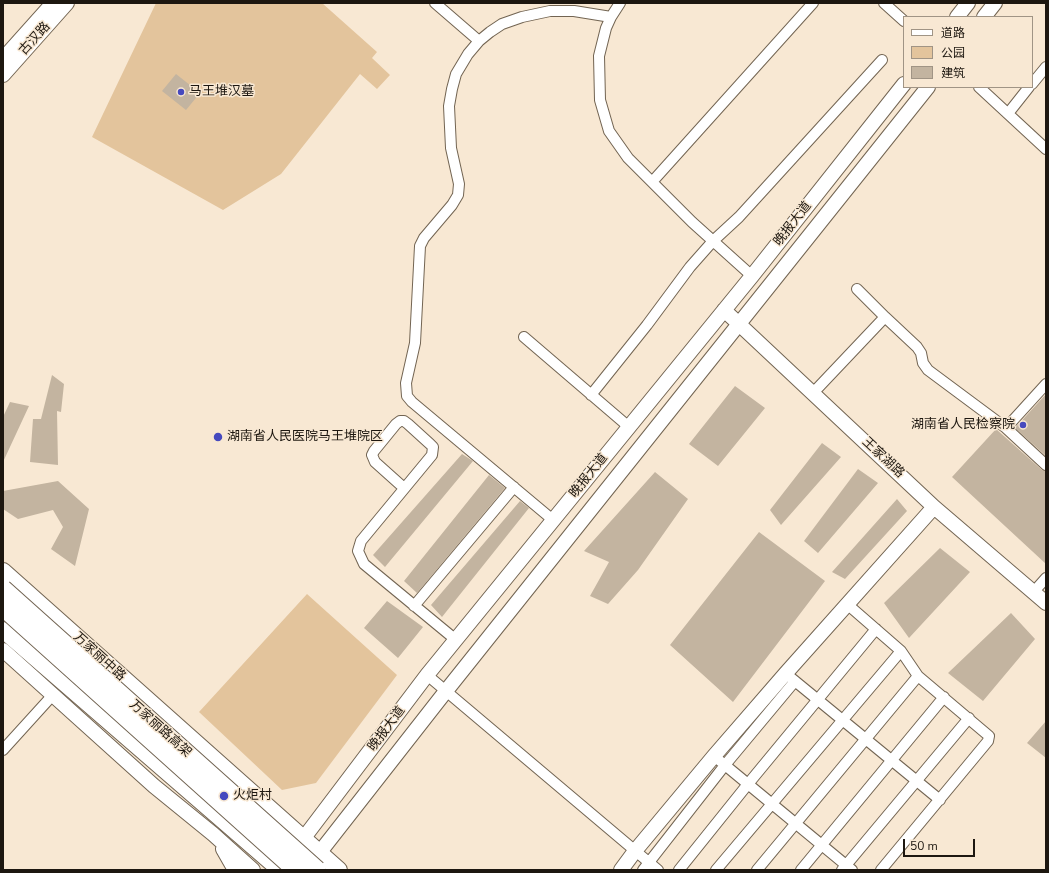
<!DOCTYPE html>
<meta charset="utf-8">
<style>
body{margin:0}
#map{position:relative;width:1049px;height:873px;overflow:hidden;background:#f8e8d3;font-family:"Nunito Sans","Noto Sans SC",sans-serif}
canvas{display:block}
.frame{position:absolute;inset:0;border:4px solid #1d1710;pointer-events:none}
.legend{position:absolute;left:903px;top:16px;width:130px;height:72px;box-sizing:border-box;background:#f8e8d3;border:1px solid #a09485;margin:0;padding:5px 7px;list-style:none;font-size:12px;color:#1d1710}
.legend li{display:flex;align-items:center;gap:8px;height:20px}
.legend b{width:20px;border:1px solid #a09485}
.scale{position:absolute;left:903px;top:839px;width:72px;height:18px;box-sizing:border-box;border:2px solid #1d1710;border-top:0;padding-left:5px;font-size:12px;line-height:14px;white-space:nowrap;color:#1d1710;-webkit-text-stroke:3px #f8e8d3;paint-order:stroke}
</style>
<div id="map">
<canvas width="1049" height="873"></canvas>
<div class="frame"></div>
<ul class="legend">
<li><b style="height:5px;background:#fff"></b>道路</li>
<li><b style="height:11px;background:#e3c49c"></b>公园</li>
<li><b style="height:11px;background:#c3b4a0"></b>建筑</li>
</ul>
<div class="scale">50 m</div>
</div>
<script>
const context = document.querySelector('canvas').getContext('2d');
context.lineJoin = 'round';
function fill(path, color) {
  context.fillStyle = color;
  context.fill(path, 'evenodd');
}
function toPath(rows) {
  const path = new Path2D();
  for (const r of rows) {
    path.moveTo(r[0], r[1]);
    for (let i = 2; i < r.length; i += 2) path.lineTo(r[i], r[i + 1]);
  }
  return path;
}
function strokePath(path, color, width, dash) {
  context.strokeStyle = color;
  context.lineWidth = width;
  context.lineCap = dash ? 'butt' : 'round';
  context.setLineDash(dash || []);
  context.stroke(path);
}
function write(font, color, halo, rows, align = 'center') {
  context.font = font + ' "Nunito Sans","Noto Sans SC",sans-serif';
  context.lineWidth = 3;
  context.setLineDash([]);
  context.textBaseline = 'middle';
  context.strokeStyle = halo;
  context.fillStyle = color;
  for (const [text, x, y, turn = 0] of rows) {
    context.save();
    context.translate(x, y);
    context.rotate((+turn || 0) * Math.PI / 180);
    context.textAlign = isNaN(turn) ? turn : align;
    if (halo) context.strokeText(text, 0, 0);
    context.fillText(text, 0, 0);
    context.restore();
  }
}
const green = toPath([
 [156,3,322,3,377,52,372,58,390,75,377,89,360,74,281,174,223,210,92,137],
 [307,594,397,675,316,783,282,790,199,712]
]);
const building = toPath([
 [176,74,200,93,186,110,162,91],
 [52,375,64,384,61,412,57,411,58,465,30,462,33,419,41,419],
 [735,386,765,408,718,466,689,444],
 [1046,394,1046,456,1015,428],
 [10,402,29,406,3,462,3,417],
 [996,429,1042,470,1046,471,1046,564,952,477],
 [822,443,841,457,781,525,770,510],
 [462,454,473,461,385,567,373,555],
 [858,469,878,483,818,553,804,541],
 [655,472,688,499,638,570,608,604,590,596,609,562,584,551],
 [489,475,505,488,417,593,404,581],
 [58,481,89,509,75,566,51,549,63,527,53,510,18,519,3,509,3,491],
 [897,499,907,511,845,579,832,572],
 [520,501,529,508,442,617,431,605],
 [759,532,825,581,733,702,670,645],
 [940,548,970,572,909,638,884,603],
 [387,601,423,627,398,658,364,628],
 [1011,613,1035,639,983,701,948,673],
 [1046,721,1046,758,1027,743]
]);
const street = toPath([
 [435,3,479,41],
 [620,3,611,17,606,28,599,56,600,100,609,131,628,158,692,222,752,276],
 [884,3,904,21],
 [1032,84,1046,67],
 [979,87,1046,149],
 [1010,111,1029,87],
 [652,182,813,3],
 [857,289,885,317,917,347,921,353,923,363,928,370,1006,428,1046,465],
 [524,337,629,427],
 [813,393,885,317],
 [591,395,647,325,690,267,713,241,739,217,882,60],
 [1006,428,1046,384],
 [404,488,375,462,372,455,374,451,396,424,400,421,404,421,408,424,430,444,433,447,432,455,361,541,358,551,364,564,456,640],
 [553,520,412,402,407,396,406,383,415,343,420,246,424,238,452,205,458,195,459,184,451,148,449,106,452,89,456,74,468,54,479,41,490,32,502,24,522,17,550,11,574,11,611,17],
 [1038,587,1046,578],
 [847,604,901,651,918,676,989,736,988,741,881,870],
 [414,606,514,487],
 [427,675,658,870],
 [790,677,940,800],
 [3,750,51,697],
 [714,756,852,870],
 [643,870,725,765,795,681],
 [679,870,748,784,876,629],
 [716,870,901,651],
 [757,870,918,676],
 [801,870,944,697],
 [842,870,969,718]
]);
const secondary = toPath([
 [957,17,968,3],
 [984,17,995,3],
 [3,59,53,3],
 [3,75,67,3],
 [724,310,934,507,1046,603],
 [3,650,154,786,213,834,253,870],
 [297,847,427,675,752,276,904,84],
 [223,849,235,870],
 [313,861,446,691,928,87],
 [621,870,635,851,714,756,786,673,934,507]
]);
const primary = toPath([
 [3,571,339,870],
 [3,630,280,870]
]);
const highwayBridge = toPath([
 [3,589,317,870],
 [3,607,296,870]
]);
const markers = [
 [181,92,4,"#4649be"],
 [1023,425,4,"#4649be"],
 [218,437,5,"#4649be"],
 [224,796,5,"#4649be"]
];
const streetNames = [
 ["古汉路",35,39,-48],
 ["晚报大道",793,224,-52],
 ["王家湖路",883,458,43],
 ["晚报大道",589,476,-51],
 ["万家丽中路",99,657,42],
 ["万家丽路高架",160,729,42],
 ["晚报大道",387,729,-53]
];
const poiNames = [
 ["马王堆汉墓",189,92],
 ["湖南省人民检察院",1015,425,"right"],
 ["湖南省人民医院马王堆院区",227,437],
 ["火炬村",233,796]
];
fill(green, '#e3c49c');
fill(building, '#c3b4a0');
strokePath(street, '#726452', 12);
strokePath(secondary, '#726452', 16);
strokePath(primary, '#726452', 18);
strokePath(street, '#fff', 10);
strokePath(secondary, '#fff', 14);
strokePath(primary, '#fff', 16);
strokePath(highwayBridge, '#726452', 20, []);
strokePath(highwayBridge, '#fff', 18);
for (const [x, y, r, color] of markers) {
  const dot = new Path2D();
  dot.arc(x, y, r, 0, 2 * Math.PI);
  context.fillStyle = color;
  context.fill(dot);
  strokePath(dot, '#f8e8d3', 1.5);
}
write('13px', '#1d1710', '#f8e8d3', streetNames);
write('13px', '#1d1710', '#f8e8d3', poiNames, 'left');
</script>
